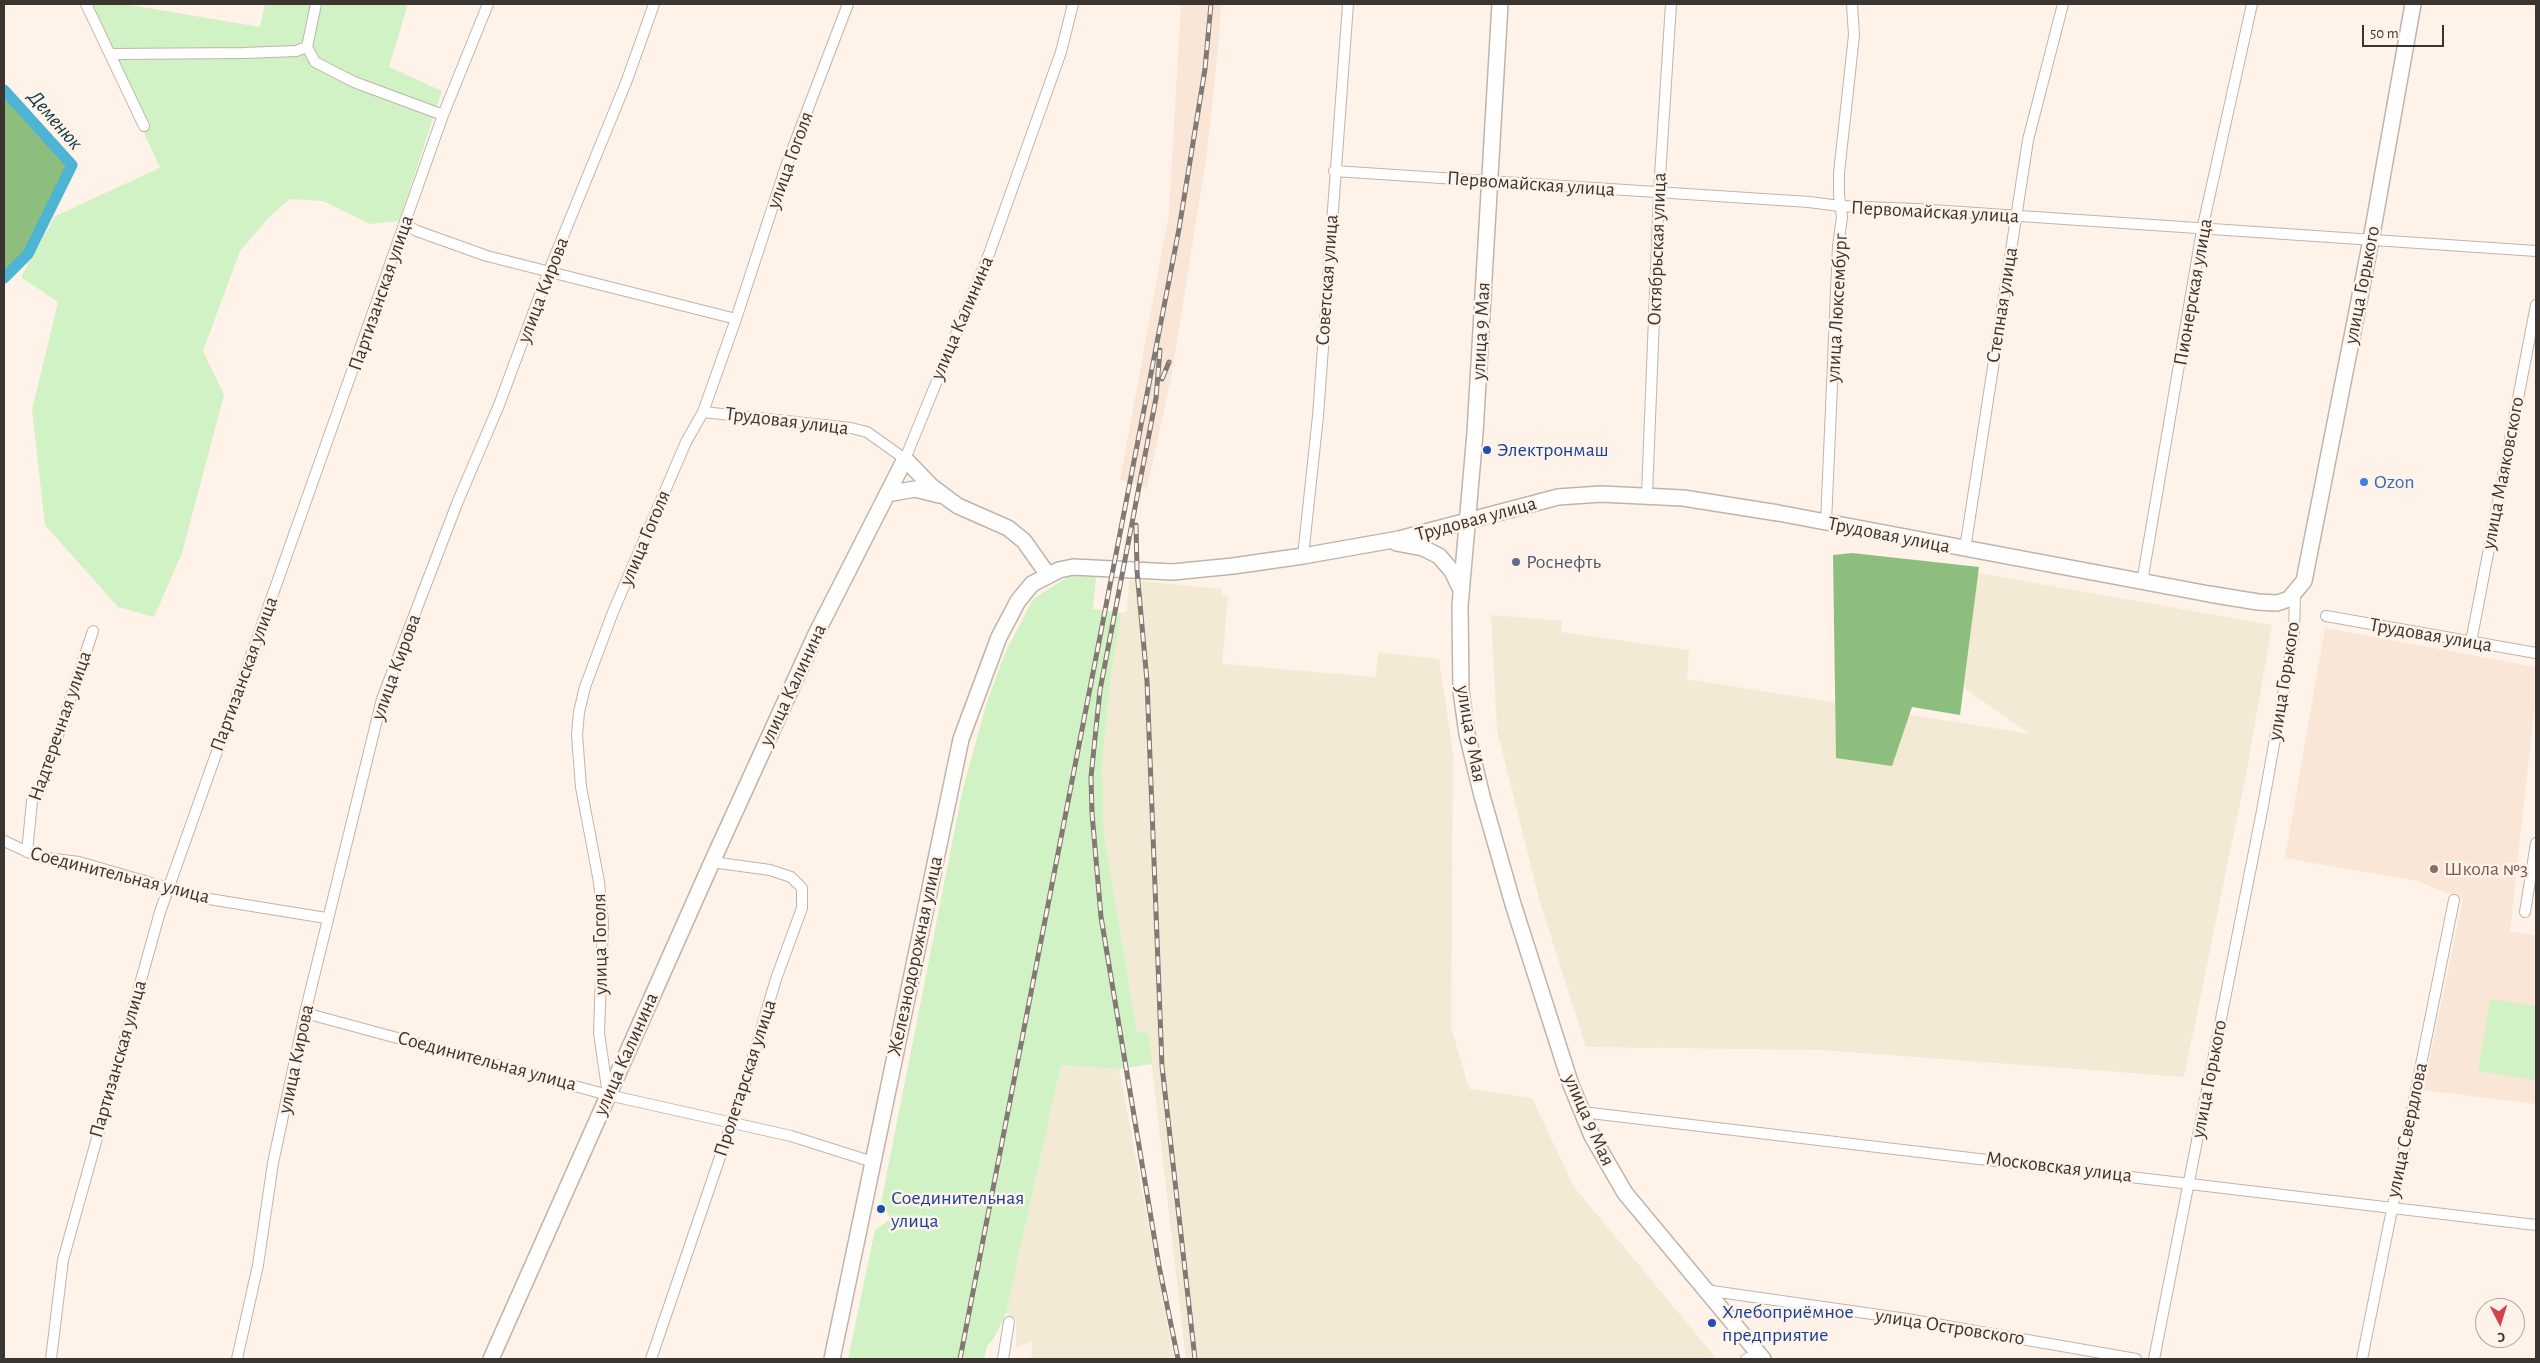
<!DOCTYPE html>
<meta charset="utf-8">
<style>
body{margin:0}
#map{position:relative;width:2540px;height:1363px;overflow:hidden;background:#fff2e8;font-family:"Alegreya Sans",sans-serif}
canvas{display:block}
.frame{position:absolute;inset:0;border:5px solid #3a3531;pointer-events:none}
.north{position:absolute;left:2475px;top:1298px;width:50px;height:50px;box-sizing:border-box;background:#fff2e8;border:1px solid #b0a69f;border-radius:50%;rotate:175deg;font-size:14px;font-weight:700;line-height:20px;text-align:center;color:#3a3531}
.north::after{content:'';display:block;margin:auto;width:18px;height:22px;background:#d2424a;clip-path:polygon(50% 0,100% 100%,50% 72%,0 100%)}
.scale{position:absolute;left:2362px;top:25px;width:82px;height:22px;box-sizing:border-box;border:2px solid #3a3531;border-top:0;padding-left:6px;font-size:15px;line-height:18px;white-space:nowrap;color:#3a3531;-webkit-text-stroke:4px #fff2e8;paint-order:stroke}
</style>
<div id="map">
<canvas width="2540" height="1363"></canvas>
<div class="frame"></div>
<div class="north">С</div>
<div class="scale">50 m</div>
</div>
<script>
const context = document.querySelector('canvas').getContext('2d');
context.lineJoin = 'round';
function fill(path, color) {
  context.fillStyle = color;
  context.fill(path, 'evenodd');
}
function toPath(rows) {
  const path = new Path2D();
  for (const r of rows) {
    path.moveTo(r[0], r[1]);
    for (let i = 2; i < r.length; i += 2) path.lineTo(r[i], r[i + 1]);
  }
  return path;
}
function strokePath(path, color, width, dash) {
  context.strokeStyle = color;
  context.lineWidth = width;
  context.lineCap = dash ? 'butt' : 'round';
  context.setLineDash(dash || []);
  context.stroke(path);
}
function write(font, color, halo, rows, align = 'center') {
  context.font = font + ' "Alegreya Sans",sans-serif';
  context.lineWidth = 5;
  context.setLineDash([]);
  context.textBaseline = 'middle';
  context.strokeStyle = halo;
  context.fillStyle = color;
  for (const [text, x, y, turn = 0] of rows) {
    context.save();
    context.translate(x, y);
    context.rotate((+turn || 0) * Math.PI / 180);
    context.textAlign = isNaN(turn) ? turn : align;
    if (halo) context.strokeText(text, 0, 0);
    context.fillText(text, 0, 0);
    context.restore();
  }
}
const built = toPath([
 [1181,4,1221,4,1219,37,1207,153,1171,378,1147,488,1120,480,1169,213],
 [2325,628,2536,667,2536,693,2510,931,2536,936,2536,1104,2423,1090,2463,899,2417,881,2285,858]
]);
const industrial = toPath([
 [1978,573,2272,625,2248,764,2184,1077,1821,1050,1586,1047,1539,899,1497,730,1491,615,1562,621,1561,632,1689,650,1687,679,2030,734,1964,688],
 [1129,580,1222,589,1221,595,1228,596,1222,664,1375,677,1379,652,1439,659,1453,753,1451,1027,1469,1089,1532,1098,1574,1187,1717,1359,1186,1359,1148,1033,1137,1032,1104,837,1102,764,1111,674,1121,613,1127,611],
 [1061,1065,1119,1069,1174,1359,1031,1359,1033,1342,1016,1347,1016,1319,1006,1313]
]);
const green = toPath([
 [86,4,124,4,260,27,265,4,408,4,389,67,442,91,399,221,370,224,323,201,290,199,269,217,240,251,203,351,224,395,182,553,154,617,118,607,45,525,32,410,58,302,21,277,55,216,160,168],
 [1069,576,1096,577,1093,609,1121,613,1111,674,1102,764,1104,836,1137,1032,1148,1033,1152,1064,1119,1069,1061,1065,1006,1313,994,1338,987,1346,984,1359,848,1359,875,1230,891,1219,881,1203,963,788,987,702,1005,653,1033,599],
 [2490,999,2536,1006,2536,1080,2478,1071]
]);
const forest = toPath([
 [4,90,72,165,28,254,4,278],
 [1852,553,1979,567,1960,715,1912,707,1892,766,1836,758,1833,555]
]);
const canal = toPath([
 [4,90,72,165,28,254,4,278]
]);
const street = toPath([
 [86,4,144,126],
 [316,4,307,47,315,62,354,82,443,115],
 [110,54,244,53,296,51,307,47],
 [1334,171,1809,202,1840,206,1917,209,2536,251],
 [404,224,417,231,487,256,736,319],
 [703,412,851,428,867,432,905,459,989,254,1061,52,1073,4],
 [1647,494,1659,192,1671,4],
 [1826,523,1838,246,1842,217,1839,195,1839,173,1854,35,1852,4],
 [1965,549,2028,140,2063,4],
 [1303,556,1318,416,1348,4],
 [2142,582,2202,230,2252,4],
 [2326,616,2536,653],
 [2471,642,2536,305],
 [4,841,39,857,79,862,203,898,326,918],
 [27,852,32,801,40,789,93,631],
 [2525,912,2536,843],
 [305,1013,608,1095,791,1136,873,1162],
 [608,1095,599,1033,603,923,599,882,581,787,577,735,579,712,585,687,613,612,686,442,703,412,736,319,786,166,848,4],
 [1582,1112,2536,1225],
 [1705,1290,1907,1319,2136,1359],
 [51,1359,63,1260,160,912,443,115,488,4],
 [237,1359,258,1265,273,1163,305,1013,382,699,458,501,499,405,548,273,627,80,654,4],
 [651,1359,745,1084,776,979,802,908,802,888,791,877,770,870,712,862],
 [1003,1359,1009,1322],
 [1746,1359,1758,1353],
 [2154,1359,2262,811,2294,633,2295,594],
 [2362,1359,2454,900]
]);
const secondary = toPath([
 [1500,4,1475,433,1460,606,1461,691,1467,734,1482,796,1513,904,1571,1085,1592,1136,1625,1193,1763,1359],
 [887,494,915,489,939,495],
 [1396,543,1423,548,1439,556,1452,571,1460,588],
 [491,1359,712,862,816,634,905,459,931,486,947,498,958,506,1008,528,1024,541,1048,575],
 [832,1359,961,739,999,637,1018,601,1032,584,1059,570,1073,567,1173,572,1233,566,1303,556,1399,539,1558,497,1601,494,1683,498,1778,513,2209,594,2258,602,2277,603,2289,599,2304,581,2371,240,2413,4]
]);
const rail = toPath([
 [1160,350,1156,398,1100,690,1091,777,1092,813,1101,917,1159,1266,1178,1359],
 [1162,379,1169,362],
 [1136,525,1137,571,1147,681,1162,1066,1195,1359],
 [960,1359,1179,229,1205,69,1211,4]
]);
const markers = [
 [1487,450,5,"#1a4fb4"],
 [2364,482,5,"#3f7fe0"],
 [1516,562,5,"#5c6f8a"],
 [2434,869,5,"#8d6e63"],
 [881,1209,5,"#1a4fb4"],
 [1712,1323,5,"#1a4fb4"]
];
const streetNames = [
 ["улица Гоголя",790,160,-70],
 ["Первомайская улица",1531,184,4],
 ["Первомайская улица",1935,212,3],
 ["Октябрьская улица",1657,249,-88],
 ["Советская улица",1327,280,-86],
 ["улица Горького",2362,285,-79],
 ["улица Кирова",543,290,-69],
 ["Пионерская улица",2193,292,-80],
 ["Партизанская улица",381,293,-71],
 ["Степная улица",2002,305,-81],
 ["улица Люксембург",1837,308,-87],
 ["улица Калинина",962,318,-67],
 ["улица 9 Мая",1481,331,-87],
 ["Трудовая улица",787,421,7],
 ["улица Маяковского",2503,473,-79],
 ["Трудовая улица",1476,519,-15],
 ["Трудовая улица",1889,535,11],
 ["улица Гоголя",645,538,-67],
 ["Трудовая улица",2431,635,10],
 ["улица Кирова",396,667,-70],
 ["Партизанская улица",244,674,-70],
 ["улица Горького",2284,681,-81],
 ["улица Калинина",793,685,-65],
 ["Надтеречная улица",60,726,-71],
 ["улица 9 Мая",1471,734,80],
 ["Соединительная улица",120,875,14],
 ["улица Гоголя",600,944,-91],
 ["Железнодорожная улица",915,956,-78],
 ["улица Калинина",626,1054,-66],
 ["Партизанская улица",118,1059,-74],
 ["улица Кирова",296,1059,-78],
 ["Соединительная улица",487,1061,15],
 ["Пролетарская улица",745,1078,-72],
 ["улица Горького",2209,1079,-79],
 ["улица 9 Мая",1589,1120,66],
 ["улица Свердлова",2407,1130,-78],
 ["Московская улица",2059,1167,7],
 ["улица Островского",1950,1327,9]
];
const transitNames = [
 ["Электронмаш",1497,450],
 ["Соединительная",891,1198],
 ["улица",891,1221],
 ["Хлебоприёмное",1722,1312],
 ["предприятие",1722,1335]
];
const shopNames = [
 ["Ozon",2374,482]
];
const serviceNames = [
 ["Роснефть",1526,562]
];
const educationNames = [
 ["Школа №3",2444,869]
];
const waterNames = [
 ["Деменюк",55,120,49]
];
fill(built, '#f9e6d6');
fill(industrial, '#f3ead5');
fill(green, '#d0f2c4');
fill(forest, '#8ebe7d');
strokePath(canal, '#4db4d3', 11);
strokePath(street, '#c0b4aa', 12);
strokePath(secondary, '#c0b4aa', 18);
strokePath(street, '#fff', 10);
strokePath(secondary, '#fff', 15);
strokePath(rail, '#817973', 5);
strokePath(rail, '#fff2e8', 3, [9]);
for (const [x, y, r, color] of markers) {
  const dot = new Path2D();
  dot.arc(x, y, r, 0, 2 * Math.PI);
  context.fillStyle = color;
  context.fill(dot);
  strokePath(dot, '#fff2e8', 2);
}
write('20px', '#3a3531', '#fff2e8', streetNames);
write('20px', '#164399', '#fff2e8', transitNames, 'left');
write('20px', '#366cbe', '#fff2e8', shopNames, 'left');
write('20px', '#4e5e75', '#fff2e8', serviceNames, 'left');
write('20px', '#785e54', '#fff2e8', educationNames, 'left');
write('italic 21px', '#083845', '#fff2e8', waterNames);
</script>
